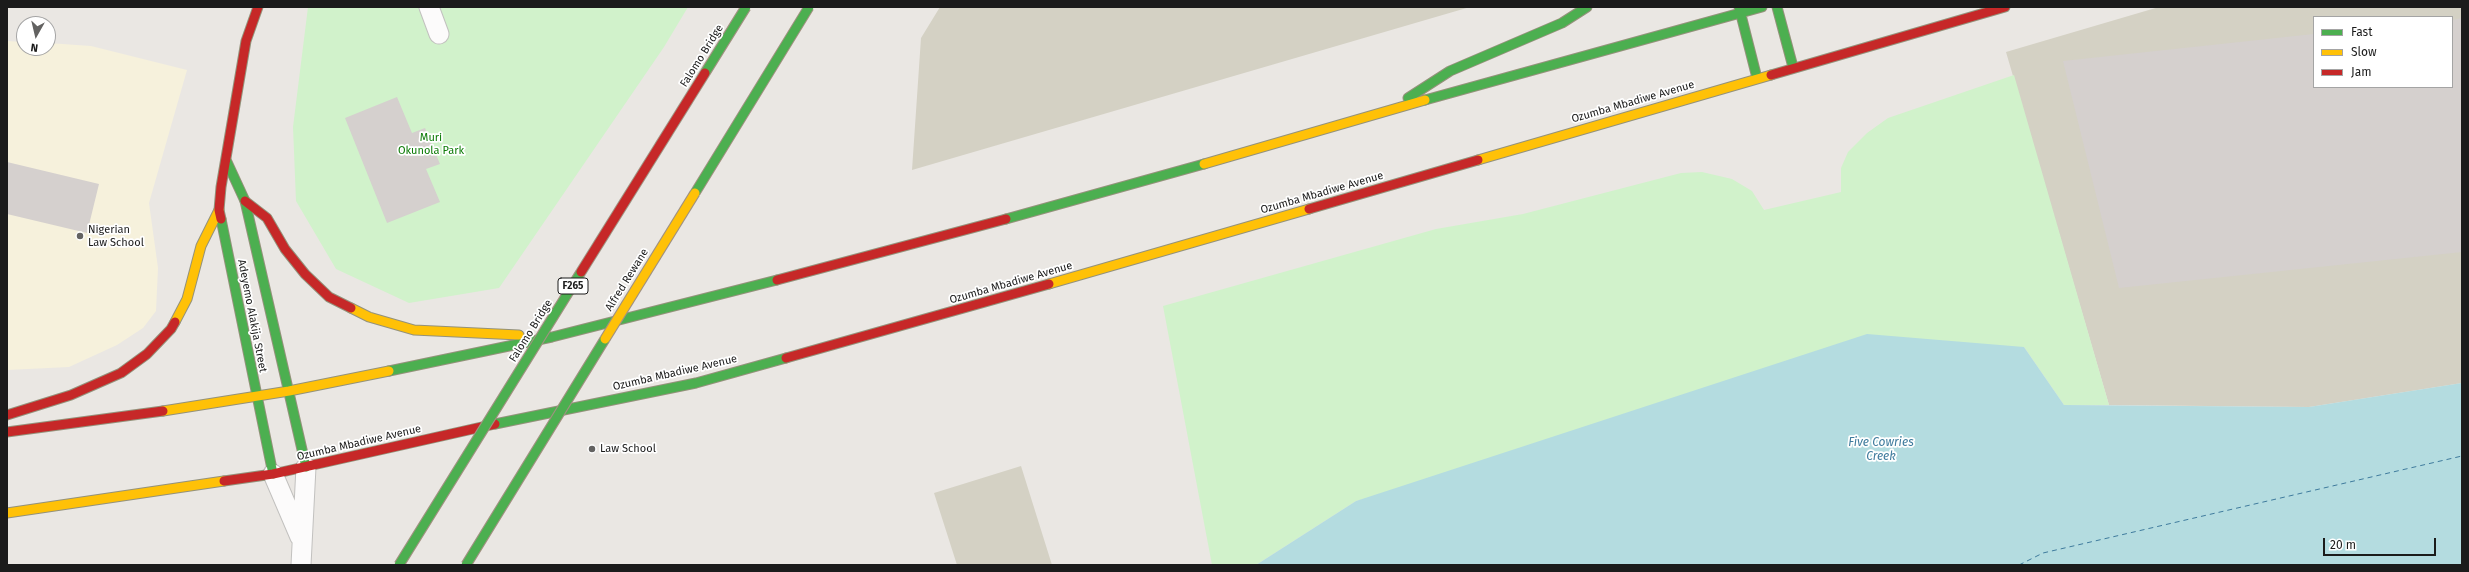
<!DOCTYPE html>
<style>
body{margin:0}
#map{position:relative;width:2469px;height:572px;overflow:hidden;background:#eae7e3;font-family:"Fira Sans",sans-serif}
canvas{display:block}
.frame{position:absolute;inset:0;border:8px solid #1b1b1b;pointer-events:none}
.legend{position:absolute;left:2313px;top:16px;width:140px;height:72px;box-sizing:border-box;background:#fff;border:1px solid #a4a4a4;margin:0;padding:5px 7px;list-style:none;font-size:12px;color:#1b1b1b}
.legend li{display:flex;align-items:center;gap:8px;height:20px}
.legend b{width:20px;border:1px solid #a4a4a4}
.north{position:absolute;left:16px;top:16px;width:40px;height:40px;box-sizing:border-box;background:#fff;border:1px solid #a4a4a4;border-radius:50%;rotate:188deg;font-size:11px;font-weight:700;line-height:16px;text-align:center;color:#1b1b1b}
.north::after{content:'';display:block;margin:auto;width:14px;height:18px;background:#636261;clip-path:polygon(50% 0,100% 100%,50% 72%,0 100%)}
.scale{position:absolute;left:2323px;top:538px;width:113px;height:18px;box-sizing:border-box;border:2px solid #1b1b1b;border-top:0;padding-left:5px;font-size:12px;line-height:14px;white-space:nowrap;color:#1b1b1b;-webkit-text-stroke:3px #fff;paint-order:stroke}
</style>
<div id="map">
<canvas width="2469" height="572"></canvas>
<div class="frame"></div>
<ul class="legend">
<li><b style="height:5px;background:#4caf50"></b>Fast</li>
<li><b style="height:5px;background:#ffc107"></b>Slow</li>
<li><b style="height:5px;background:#c62828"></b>Jam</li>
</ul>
<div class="north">N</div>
<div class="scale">20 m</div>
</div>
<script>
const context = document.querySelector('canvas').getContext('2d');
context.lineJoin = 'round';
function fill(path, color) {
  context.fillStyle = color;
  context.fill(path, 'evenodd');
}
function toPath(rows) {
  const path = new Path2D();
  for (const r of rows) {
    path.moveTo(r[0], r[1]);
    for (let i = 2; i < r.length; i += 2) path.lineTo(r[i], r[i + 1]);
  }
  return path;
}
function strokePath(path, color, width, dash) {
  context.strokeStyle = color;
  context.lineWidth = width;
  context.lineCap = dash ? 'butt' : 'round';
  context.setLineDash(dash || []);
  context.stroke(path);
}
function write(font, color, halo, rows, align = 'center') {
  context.font = font + ' "Fira Sans",sans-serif';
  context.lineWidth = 3.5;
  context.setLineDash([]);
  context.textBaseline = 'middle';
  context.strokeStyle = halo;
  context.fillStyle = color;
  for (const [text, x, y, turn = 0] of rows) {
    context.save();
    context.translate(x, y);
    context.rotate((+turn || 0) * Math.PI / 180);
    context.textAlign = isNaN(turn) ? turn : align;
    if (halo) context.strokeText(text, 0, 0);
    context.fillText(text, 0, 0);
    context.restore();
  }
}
const education = toPath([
 [7,41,24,42,24,48,48,48,48,43,91,46,187,70,149,203,158,268,156,311,143,328,117,345,69,367,7,370]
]);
const construction = toPath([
 [940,7,1470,7,912,170,921,38],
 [2159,7,2462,7,2462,383,2309,407,2109,405,2006,52],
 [2314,17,2452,17,2452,87,2314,87],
 [1021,466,1052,565,957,565,934,493]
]);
const park = toPath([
 [308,7,688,7,664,47,499,288,409,303,336,269,296,201,293,127],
 [2014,75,2109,405,2064,405,2024,347,1356,501,1256,565,1212,565,1163,306,1436,229,1523,214,1681,173,1702,172,1732,179,1752,191,1764,210,1841,192,1841,168,1848,152,1867,133,1888,118]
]);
const water = toPath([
 [1867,334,2024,347,2064,405,2309,407,2462,383,2462,565,1256,565,1356,501]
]);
const ferry = toPath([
 [2019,565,2043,553,2462,456]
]);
const building = toPath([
 [2462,18,2462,252,2119,288,2063,61,2314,34,2314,87,2452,87,2452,20],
 [397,97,412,133,425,128,440,164,426,169,440,202,387,223,345,118],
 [7,162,99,184,87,233,7,214]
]);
const lane = toPath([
 [429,7,439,34],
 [273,474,300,537],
 [301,565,306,467]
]);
const fast = toPath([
 [1739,7,1757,78],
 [1777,7,1793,67],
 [1408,98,1450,71,1562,23,1587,7],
 [1425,100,1762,7],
 [227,162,245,201,306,467],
 [221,219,273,474],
 [1006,219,1204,164],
 [389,371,552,337,777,280],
 [495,424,696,383,786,358]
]);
const slow = toPath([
 [1478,160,1771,75],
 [1204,164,1425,100],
 [1049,284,1309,209],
 [351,308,369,317,414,330,519,335],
 [175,322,187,299,201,246,219,210],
 [163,411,289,391,389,371],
 [7,513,224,481]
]);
const jam = toPath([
 [1771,75,2005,7],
 [245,201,267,218,285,249,305,274,329,297,351,308],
 [1309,209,1478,160],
 [221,219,219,210,221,187,246,41,258,7],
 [777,280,1006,219],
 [786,358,1049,284],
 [7,415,71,395,121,373,147,354,171,329,175,322],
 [7,432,163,411],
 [224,481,273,474,495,424]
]);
const fastBridge = toPath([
 [705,73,746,7],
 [695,193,809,7],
 [399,565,581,272],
 [466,565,605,339]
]);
const slowBridge = toPath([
 [605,339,695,193]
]);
const jamBridge = toPath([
 [581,272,705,73]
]);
const markers = [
 [80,236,4,"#636261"],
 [592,449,4,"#636261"]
];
const shields = [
 [573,286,30]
];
const shieldNames = [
 ["F265",573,286]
];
const streetNames = [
 ["Falomo Bridge",702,56,-58],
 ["Ozumba Mbadiwe Avenue",1633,102,-16],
 ["Ozumba Mbadiwe Avenue",1322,193,-16],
 ["Alfred Rewane",627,280,-58],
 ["Ozumba Mbadiwe Avenue",1011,283,-16],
 ["Adeyemo Alakija Street",252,316,79],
 ["Falomo Bridge",531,331,-58],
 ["Ozumba Mbadiwe Avenue",675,373,-13],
 ["Ozumba Mbadiwe Avenue",359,443,-13]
];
const parkNames = [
 ["Muri",431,138],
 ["Okunola Park",431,151]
];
const poiNames = [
 ["Nigerian",88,230],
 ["Law School",88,243],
 ["Law School",600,449]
];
const waterNames = [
 ["Five Cowries",1881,443],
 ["Creek",1881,457]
];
fill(education, '#f6f1dc');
fill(construction, '#d4d1c4');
fill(park, '#d1f2cb');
fill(water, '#b4dce0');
strokePath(ferry, '#3f7b9d', 1, [5, 4]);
fill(building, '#d5d0ce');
strokePath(lane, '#c2c1bf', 21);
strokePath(fast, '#94927b', 11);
strokePath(slow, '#94927b', 11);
strokePath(jam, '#94927b', 11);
strokePath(lane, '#fcfbfb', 19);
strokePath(fast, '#4caf50', 9);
strokePath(slow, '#ffc107', 9);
strokePath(jam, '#c62828', 9);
strokePath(fastBridge, '#a09180', 11, []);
strokePath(slowBridge, '#a09180', 11, []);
strokePath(jamBridge, '#a09180', 11, []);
strokePath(fastBridge, '#4caf50', 9);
strokePath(slowBridge, '#ffc107', 9);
strokePath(jamBridge, '#c62828', 9);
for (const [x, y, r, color] of markers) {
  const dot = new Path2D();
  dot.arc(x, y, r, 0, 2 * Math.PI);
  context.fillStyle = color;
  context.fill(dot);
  strokePath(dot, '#fff', 1.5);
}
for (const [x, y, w] of shields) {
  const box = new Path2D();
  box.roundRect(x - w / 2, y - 8, w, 16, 3);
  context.fillStyle = '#fff';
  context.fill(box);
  strokePath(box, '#1b1b1b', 1);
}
write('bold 10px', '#1b1b1b', null, shieldNames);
write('11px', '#1b1b1b', '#fff', streetNames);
write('11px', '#0c7b06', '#fff', parkNames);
write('11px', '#1b1b1b', '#fff', poiNames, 'left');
write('italic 12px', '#3f7b9d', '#fff', waterNames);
</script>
